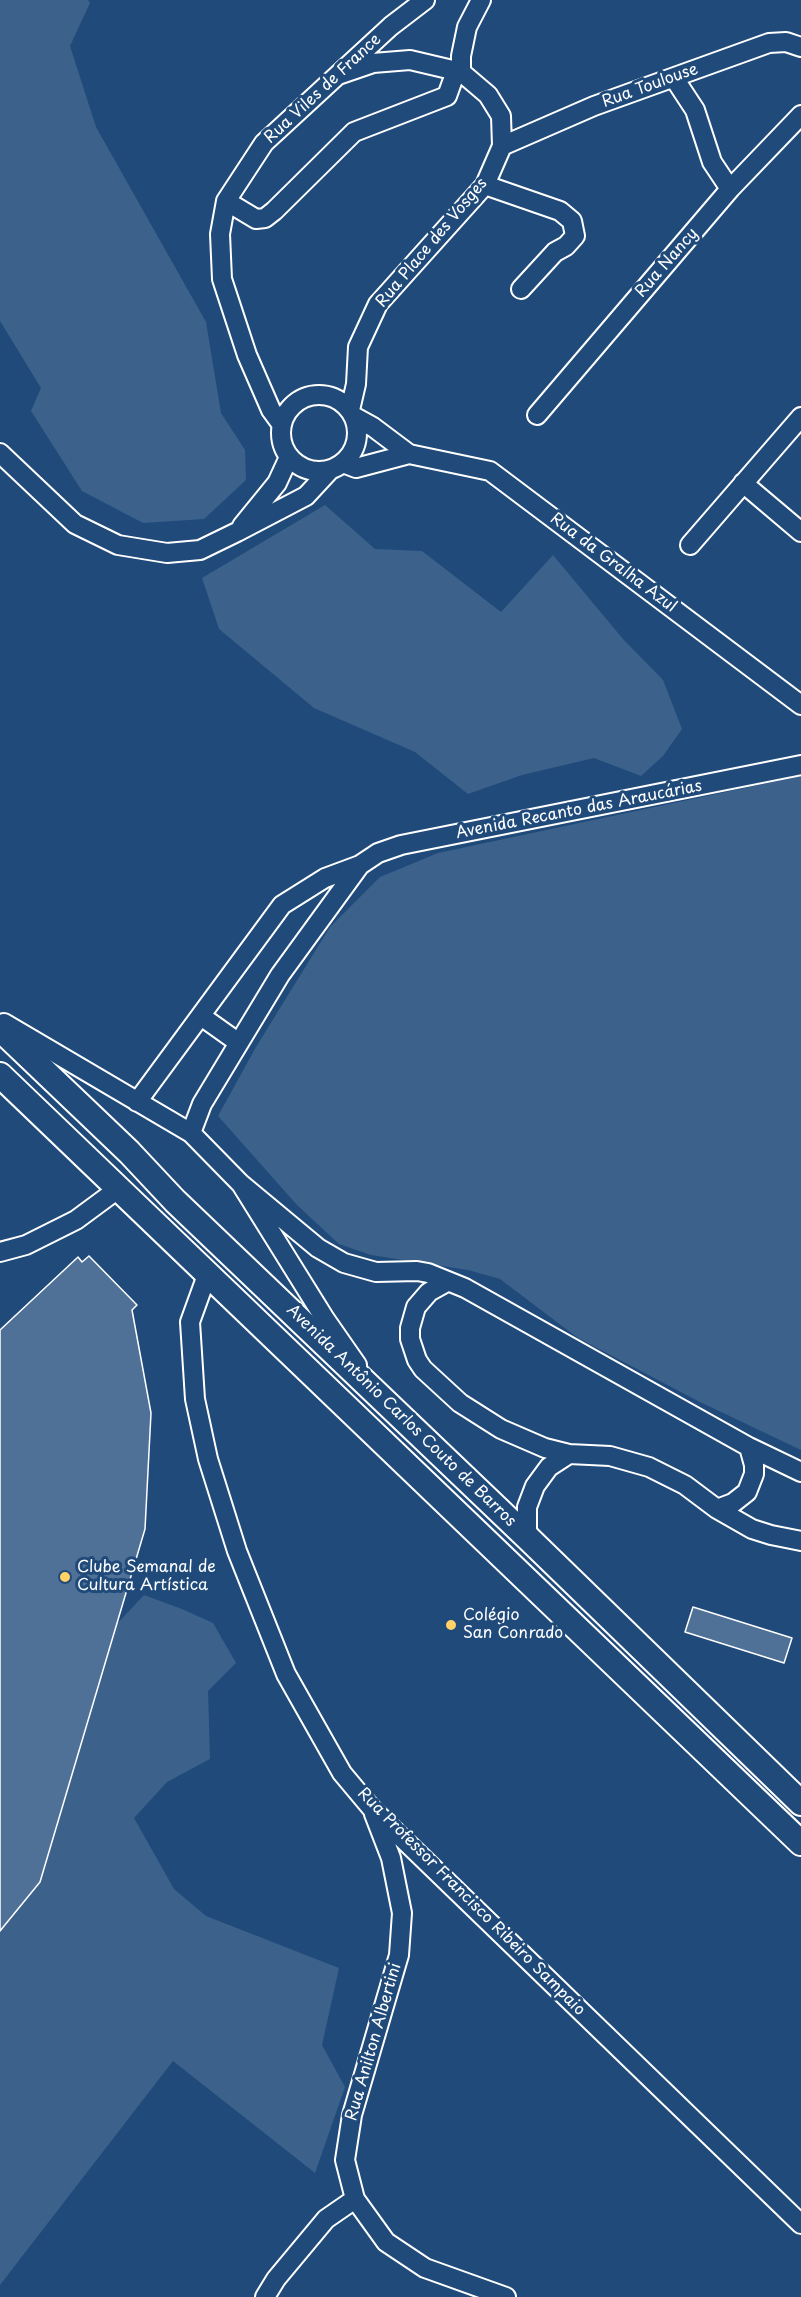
<!DOCTYPE html>
<meta charset="utf-8">
<style>
body{margin:0}
canvas{display:block;background:#1f4a7a}
</style>
<canvas width="801" height="2297"></canvas>
<script>
const context = document.querySelector('canvas').getContext('2d');
context.lineJoin = 'round';
function fill(path, color) {
  context.fillStyle = color;
  context.fill(path, 'evenodd');
}
function toPath(rows) {
  const path = new Path2D();
  for (const r of rows) {
    if (r.length === 3) {
      path.moveTo(r[0] + r[2], r[1]);
      path.arc(r[0], r[1], r[2], 0, 2 * Math.PI);
      continue;
    }
    path.moveTo(r[0], r[1]);
    for (let i = 2; i < r.length; i += 2) path.lineTo(r[i], r[i + 1]);
  }
  return path;
}
function strokePath(path, color, width, dash) {
  context.strokeStyle = color;
  context.lineWidth = width;
  context.lineCap = dash ? 'butt' : 'round';
  context.setLineDash(dash || []);
  context.stroke(path);
}
function write(font, color, halo, rows, align = 'center') {
  context.font = font + ' "Playpen Sans",sans-serif';
  context.lineWidth = 6;
  context.setLineDash([]);
  context.textBaseline = 'middle';
  context.strokeStyle = halo;
  context.fillStyle = color;
  for (const [text, x, y, turn = 0] of rows) {
    context.save();
    context.translate(x, y);
    context.rotate((+turn || 0) * Math.PI / 180);
    context.textAlign = isNaN(turn) ? turn : align;
    if (halo) context.strokeText(text, 0, 0);
    context.fillText(text, 0, 0);
    context.restore();
  }
}
const green = toPath([
 [0,0,88,0,90,3,70,46,96,127,206,322,221,413,245,450,246,480,204,519,143,523,82,491,31,411,41,388,0,321],
 [325,505,375,549,422,551,501,612,553,555,623,639,663,680,682,729,663,756,641,776,594,758,522,775,468,794,415,752,314,708,219,629,202,578],
 [801,776,801,1450,698,1401,578,1338,500,1279,468,1270,371,1255,339,1244,297,1205,218,1116,256,1047,330,927,380,877,438,853],
 [144,1595,182,1609,213,1623,236,1663,208,1691,210,1759,167,1782,134,1818,174,1889,206,1916,339,1968,322,2045,345,2087,315,2173,173,2061,0,2285,0,1931,40,1882,116,1625]
]);
const building = toPath([
 [89,1256,137,1305,132,1310,151,1413,145,1529,40,1882,0,1931,0,1330,78,1257,82,1262,89,1256],
 [693,1607,792,1638,784,1663,685,1632,693,1607]
]);
const minor = toPath([
 [461,72,461,56,467,27,481,0],
 [338,75,373,63,410,60,461,72,488,95,501,116,502,146,485,185,378,304,358,347,356,384,350,410],
 [674,78,695,110,712,162,730,189],
 [502,146,594,106,769,43,786,42,801,47],
 [485,185,560,211,572,221,575,236,566,246,555,252,521,289],
 [226,201,256,219,265,218,274,211,354,132,447,96,456,71],
 [319,433,38],
 [537,415,730,189,801,115],
 [353,416,373,427,409,454,490,471,801,705],
 [282,425,271,410,247,355,222,279,220,234,226,201,264,143,391,26,425,0],
 [0,453,75,524,118,545,167,553,200,550,237,532,306,496,331,469],
 [343,463,356,468,409,454],
 [743,483,801,532],
 [242,526,277,483,289,457],
 [690,545,801,417],
 [201,1016,239,1043],
 [4,1023,191,1133,241,1184,325,1319,357,1365],
 [137,1102,282,905,325,878,360,865,378,853,401,845,801,765],
 [191,1133,202,1104,280,975,360,865],
 [241,1184,318,1248,344,1263,376,1272,417,1271,428,1273,465,1288,749,1447,801,1472],
 [0,1252,26,1245,76,1220,118,1189],
 [207,1275,190,1322,195,1399,208,1459,237,1551,286,1674,342,1773,373,1810,801,2224],
 [447,1282,429,1292,416,1307,410,1328,410,1339,417,1360,423,1369,460,1403,501,1429,545,1448,569,1454,610,1456,649,1467,685,1485,717,1509,752,1529,771,1535,801,1541],
 [717,1509,733,1503,747,1492,754,1474,754,1465,749,1447],
 [529,1539,527,1529,527,1507,535,1486,549,1467,569,1454],
 [374,1814,391,1858,402,1913,399,1955,352,2115,345,2160,355,2199,386,2242,425,2268,506,2297],
 [265,2297,276,2279,326,2219,355,2199]
]);
const major = toPath([
 [0,1029,129,1152,175,1201,529,1539,801,1803],
 [0,1075,801,1843]
]);
const markers = [
 [65,1577,6,"#ffd166"],
 [451,1625,6,"#ffd166"]
];
const streetNames = [
 ["Rua Toulouse",650,86,-20],
 ["Rua Viles de France",323,89,-43],
 ["Rua Place des Vosges",432,243,-50],
 ["Rua Nancy",667,263,-49],
 ["Rua da Gralha Azul",613,563,37],
 ["Avenida Recanto das Araucárias",579,810,-11],
 ["Avenida Antônio Carlos Couto de Barros",401,1416,44],
 ["Rua Professor Francisco Ribeiro Sampaio",471,1902,45],
 ["Rua Anilton Albertini",374,2042,-74]
];
const poiNames = [
 ["Clube Semanal de",77,1568],
 ["Cultura Artística",77,1586],
 ["Colégio",463,1616],
 ["San Conrado",463,1634]
];
fill(green, '#3c618b');
fill(building, '#507197');
strokePath(building, '#fff', 1.5);
strokePath(minor, '#fff', 22);
strokePath(major, '#fff', 28);
strokePath(minor, '#1f4a7a', 18);
strokePath(major, '#1f4a7a', 24);
for (const [x, y, r, color] of markers) {
  const dot = new Path2D();
  dot.arc(x, y, r, 0, 2 * Math.PI);
  context.fillStyle = color;
  context.fill(dot);
  strokePath(dot, '#1f4a7a', 2);
}
write('16px', '#fff', '#1f4a7a', streetNames);
write('16px', '#fff', '#1f4a7a', poiNames, 'left');
</script>
